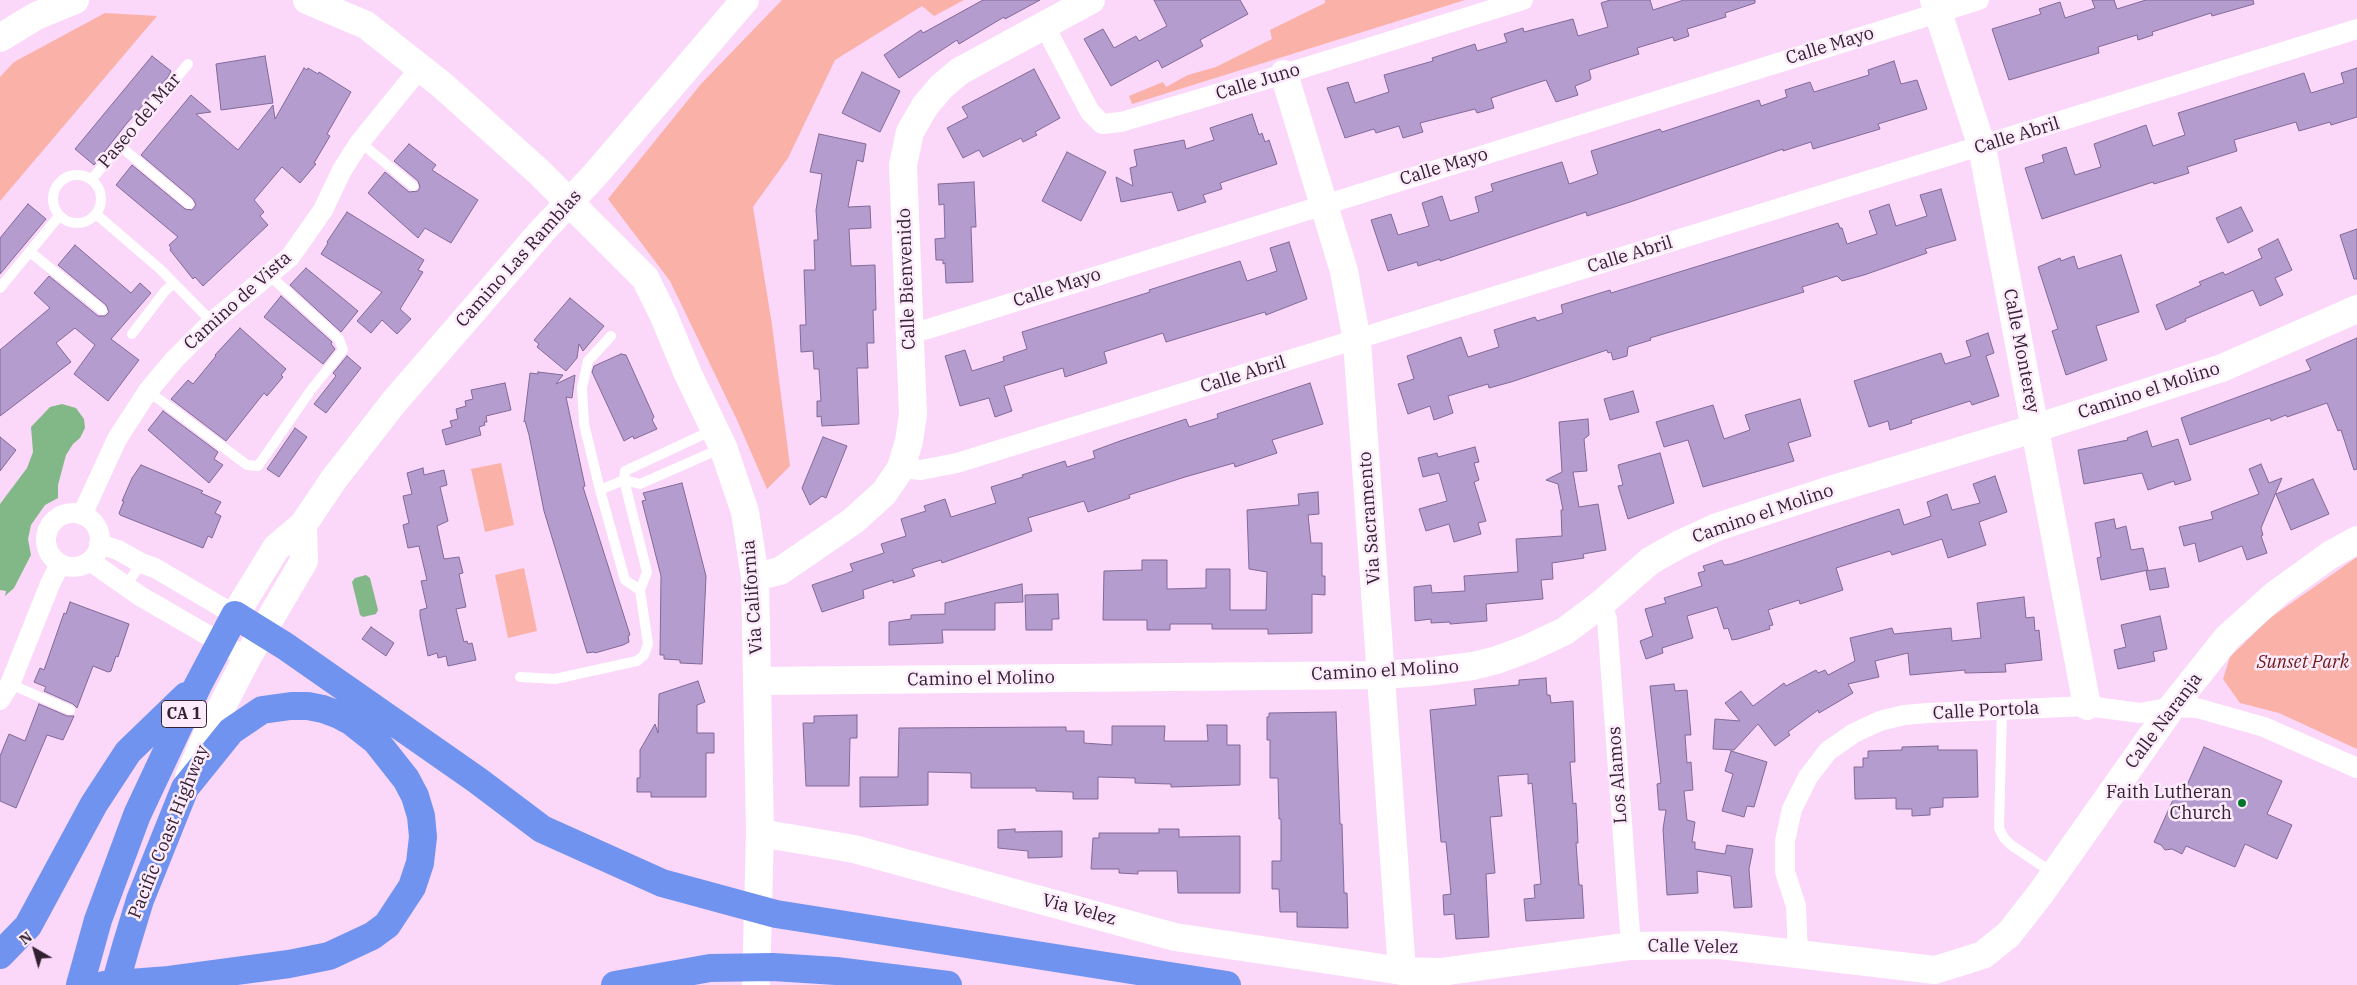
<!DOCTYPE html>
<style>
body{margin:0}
#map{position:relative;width:2357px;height:985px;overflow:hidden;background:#fbd7fa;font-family:"IBM Plex Serif",serif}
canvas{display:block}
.north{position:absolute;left:10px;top:925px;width:50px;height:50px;-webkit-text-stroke:4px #fdebfc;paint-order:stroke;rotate:322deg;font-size:14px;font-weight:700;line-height:20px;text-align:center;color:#312131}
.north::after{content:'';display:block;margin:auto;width:18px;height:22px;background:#312131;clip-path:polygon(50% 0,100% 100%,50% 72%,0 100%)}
</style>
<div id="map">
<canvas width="2357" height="985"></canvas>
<div class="north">N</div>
</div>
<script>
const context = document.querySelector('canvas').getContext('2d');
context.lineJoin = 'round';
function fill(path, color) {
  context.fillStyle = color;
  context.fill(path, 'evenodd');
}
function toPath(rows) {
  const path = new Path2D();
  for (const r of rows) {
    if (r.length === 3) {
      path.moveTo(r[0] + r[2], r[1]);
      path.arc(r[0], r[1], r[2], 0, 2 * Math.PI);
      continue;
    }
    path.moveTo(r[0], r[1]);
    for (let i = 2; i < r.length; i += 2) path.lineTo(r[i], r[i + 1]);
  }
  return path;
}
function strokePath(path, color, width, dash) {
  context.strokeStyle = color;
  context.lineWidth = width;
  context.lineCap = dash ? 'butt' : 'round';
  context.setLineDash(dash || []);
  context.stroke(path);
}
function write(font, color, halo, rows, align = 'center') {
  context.font = font + ' "IBM Plex Serif",serif';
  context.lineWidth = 5;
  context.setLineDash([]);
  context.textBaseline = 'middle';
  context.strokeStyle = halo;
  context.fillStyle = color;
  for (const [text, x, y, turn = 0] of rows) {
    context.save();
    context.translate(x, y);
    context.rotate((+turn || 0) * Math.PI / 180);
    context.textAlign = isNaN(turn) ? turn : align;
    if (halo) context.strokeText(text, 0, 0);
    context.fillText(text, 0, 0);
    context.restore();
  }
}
const green = toPath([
 [782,0,964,0,934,16,922,6,835,60,788,158,753,207,772,325,790,466,767,489,737,420,670,281,608,199,701,84],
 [1325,0,1465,0,1132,104,1129,96,1163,82,1166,87,1188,75,1216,67,1272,39,1270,30,1325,3],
 [105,13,157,16,0,201,0,77,14,62],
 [501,463,514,525,485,532,471,469],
 [2357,557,2357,749,2279,713,2240,703,2223,679,2230,657,2270,618],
 [524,568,537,631,508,638,495,575]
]);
const water = toPath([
 [62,404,76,408,84,419,85,428,80,438,73,444,66,455,58,485,58,498,45,505,31,525,28,539,31,555,14,588,5,596,6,591,0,590,0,504,27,468,33,452,31,427,50,407],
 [366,575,370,578,378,610,376,614,363,617,360,615,352,582,355,578]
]);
const building = toPath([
 [983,0,1040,0,1005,19,1004,17,959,44,957,40,899,78,884,55,921,30,923,33,983,0],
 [1154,0,1240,0,1248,14,1200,40,1203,46,1162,68,1158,60,1111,86,1084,39,1103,29,1114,48,1136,36,1139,41,1167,26,1154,0],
 [1610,0,1650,0,1653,10,1684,0,1755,0,1755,3,1725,13,1726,17,1687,29,1689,36,1674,41,1673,37,1637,48,1639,54,1589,70,1591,78,1590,80,1575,86,1578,95,1556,102,1546,80,1491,98,1494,108,1477,113,1475,109,1420,123,1423,132,1403,138,1399,126,1376,133,1374,129,1345,138,1327,88,1348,82,1355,103,1389,92,1384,75,1433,61,1432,58,1475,44,1477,51,1507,42,1504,34,1523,28,1524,32,1573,19,1578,36,1608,27,1601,3,1610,0],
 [2092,0,2114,0,2117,9,2146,0,2253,0,2254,4,2212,16,2211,13,2152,32,2153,35,2138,40,2137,35,2098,47,2099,53,2009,80,1992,29,2041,14,2039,9,2060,2,2065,18,2095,8,2092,0],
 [152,56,171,71,168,77,127,123,94,165,75,149,152,56],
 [265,56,273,103,221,110,216,64,265,56],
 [1894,61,1901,84,1917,80,1927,109,1878,124,1880,129,1813,149,1811,142,1783,151,1783,149,1630,202,1587,216,1586,212,1440,261,1440,259,1418,266,1417,262,1388,271,1371,220,1391,214,1398,235,1429,226,1422,203,1442,196,1450,221,1479,212,1475,197,1493,191,1491,184,1562,162,1569,184,1598,174,1591,151,1660,129,1662,132,1759,100,1761,106,1787,97,1785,90,1810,82,1814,92,1869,75,1868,70,1894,61],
 [304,68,307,70,308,68,318,74,319,72,351,92,327,134,330,136,314,163,316,164,300,183,282,167,254,200,264,212,260,216,268,225,203,286,195,277,193,279,170,250,171,248,169,245,178,237,116,185,132,165,185,209,192,210,196,205,193,199,141,155,191,95,211,112,196,114,238,150,273,105,275,119,304,68],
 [2357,68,2357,117,2331,125,2330,122,2299,131,2296,122,2234,140,2237,151,2187,167,2189,173,2154,184,2153,182,2042,219,2025,168,2044,162,2042,155,2066,147,2075,175,2101,167,2094,144,2146,125,2153,146,2185,135,2178,113,2304,73,2311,93,2344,83,2341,73,2357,68],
 [1034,69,1060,118,1035,132,1037,135,1023,142,1021,138,983,157,979,150,963,158,947,128,968,117,962,107,1034,69],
 [862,72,900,91,880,132,842,113,862,72],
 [1252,114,1259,135,1262,133,1265,142,1269,140,1277,164,1220,183,1222,189,1203,195,1206,202,1178,211,1172,192,1121,202,1116,177,1133,186,1130,168,1137,166,1134,150,1184,140,1186,149,1214,140,1210,128,1252,114],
 [819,134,866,144,863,162,857,160,848,207,870,206,871,228,849,229,851,266,875,265,876,310,873,310,874,343,867,343,868,368,857,368,859,424,822,426,821,416,817,417,817,401,821,401,819,369,814,369,813,351,801,352,800,325,806,325,804,270,815,270,814,240,818,240,816,210,822,174,810,172,819,134],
 [409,144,436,165,432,170,478,200,451,243,425,228,418,238,368,193,385,172,409,192,418,191,420,187,418,181,394,161,409,144],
 [1067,152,1106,172,1081,221,1042,201,1067,152],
 [974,182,976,227,971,227,973,282,946,283,945,263,943,264,943,260,936,260,935,239,945,238,944,204,939,205,938,184,974,182],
 [1941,189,1956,240,1925,249,1927,253,1864,275,1842,281,1837,276,1802,287,1804,292,1650,338,1651,340,1628,347,1627,356,1613,360,1611,352,1608,353,1607,350,1511,382,1489,388,1488,384,1448,396,1453,413,1434,420,1430,406,1408,414,1398,384,1414,379,1407,356,1461,337,1468,357,1499,347,1494,330,1535,317,1537,321,1563,313,1561,305,1610,290,1611,293,1838,223,1840,228,1842,228,1847,244,1877,234,1869,211,1889,204,1896,226,1927,216,1920,195,1941,189],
 [28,204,46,219,0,274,0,238,28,204],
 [2241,207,2253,231,2228,243,2216,218,2241,207],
 [347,212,424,260,418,270,423,272,400,309,411,319,397,334,382,320,371,333,357,321,382,292,321,254,328,243,327,242,347,212],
 [2357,229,2357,279,2354,279,2340,235,2357,229],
 [2278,239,2292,270,2275,278,2283,295,2260,306,2253,290,2185,319,2186,321,2166,330,2156,305,2201,285,2199,282,2223,272,2225,275,2262,258,2258,249,2278,239],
 [1289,242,1307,299,1266,315,1265,312,1166,342,1163,333,1104,352,1107,363,1065,377,1063,368,1004,386,1012,411,995,417,989,398,960,406,945,356,965,350,972,371,1004,361,1003,357,1027,349,1022,332,1150,292,1149,290,1240,261,1247,281,1277,271,1270,248,1289,242],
 [75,245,131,293,140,283,151,293,111,339,139,360,108,401,74,374,95,345,75,328,56,343,71,362,0,416,0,350,50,308,34,293,49,276,98,316,105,316,109,312,106,305,58,265,75,245],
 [2121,255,2139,312,2096,326,2107,360,2066,375,2052,331,2058,329,2038,267,2060,258,2061,261,2074,256,2078,269,2121,255],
 [306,268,358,311,341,332,290,285,306,268],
 [281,296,332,342,331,344,335,349,323,364,264,317,281,296],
 [570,298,604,326,583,351,579,344,577,358,566,371,537,347,539,344,534,340,570,298],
 [240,328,286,369,281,375,283,377,267,396,264,393,226,441,171,399,188,380,193,384,216,356,215,355,240,328],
 [1988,333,1994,353,1986,356,1999,396,1972,405,1970,401,1911,420,1912,423,1890,430,1888,421,1869,427,1854,381,1941,353,1945,364,1971,356,1966,341,1988,333],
 [2357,338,2357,469,2354,470,2341,430,2338,431,2327,403,2287,417,2286,415,2271,421,2270,418,2190,445,2181,418,2311,370,2306,360,2357,338],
 [621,354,626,355,654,417,652,420,657,429,634,439,633,436,624,441,592,372,594,366,621,354],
 [347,356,361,368,326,413,314,404,336,376,333,373,347,356],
 [538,372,563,375,556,384,575,375,572,398,566,397,585,486,583,487,630,635,628,636,629,642,623,645,595,653,594,652,587,653,544,511,529,435,525,421,524,422,530,373,538,374,538,372],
 [505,383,511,410,486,416,487,422,484,422,485,425,479,427,481,435,446,445,442,430,452,427,450,421,458,419,456,409,466,406,465,401,473,399,471,390,505,383],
 [1310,383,1323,424,1272,440,1277,453,1235,467,1234,463,1185,477,1129,495,1130,498,1088,512,1084,501,1028,518,1032,531,942,563,941,560,912,569,915,576,893,583,893,580,863,590,864,598,822,612,812,585,853,571,850,564,884,553,881,544,906,536,901,519,926,511,924,506,945,499,951,517,996,503,991,487,1023,477,1022,475,1065,461,1067,467,1095,458,1093,451,1120,441,1186,419,1189,427,1218,418,1217,414,1310,383],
 [1633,391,1639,412,1610,420,1604,399,1633,391],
 [1800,399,1811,436,1788,443,1794,461,1703,487,1688,440,1664,447,1656,422,1713,405,1724,439,1750,430,1745,415,1800,399],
 [163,411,218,452,214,459,223,465,209,483,148,430,163,411],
 [1588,419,1589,435,1584,439,1587,471,1573,472,1579,507,1598,504,1606,550,1583,554,1584,558,1552,563,1553,579,1541,580,1543,599,1486,604,1487,621,1450,624,1450,622,1431,623,1431,619,1415,621,1414,587,1431,585,1432,593,1465,591,1464,576,1518,572,1516,539,1562,536,1561,510,1563,510,1558,484,1546,480,1562,472,1559,422,1588,419],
 [295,428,307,437,279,477,267,469,295,428],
 [2147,431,2152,447,2178,439,2191,480,2175,485,2174,481,2148,490,2142,473,2084,484,2078,450,2128,440,2127,438,2147,431],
 [0,437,16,450,0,471,0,437],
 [823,437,847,446,826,498,822,496,810,505,802,488,823,437],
 [1475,447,1479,462,1474,463,1479,480,1474,482,1486,521,1478,523,1481,534,1454,542,1449,524,1426,531,1419,509,1447,501,1439,473,1423,477,1418,458,1437,453,1438,457,1475,447],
 [1660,453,1674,503,1628,519,1618,486,1623,485,1618,465,1660,453],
 [2261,464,2269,483,2282,478,2261,528,2263,535,2261,536,2267,553,2247,560,2242,546,2199,562,2195,543,2184,546,2179,527,2213,519,2211,512,2259,494,2249,469,2261,464],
 [141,465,203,491,201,493,221,502,215,513,221,516,212,538,208,536,203,548,120,515,119,513,124,501,122,501,132,478,141,465],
 [423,468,424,475,444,470,447,485,440,487,448,521,437,526,444,559,459,557,463,573,459,574,466,607,456,609,464,642,467,641,468,644,472,643,476,660,448,666,446,656,438,658,437,653,428,656,420,616,420,610,427,608,421,581,427,580,419,546,408,548,403,525,409,523,403,496,412,494,407,473,423,468],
 [1995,476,2007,512,1979,522,1986,545,1948,558,1942,539,1892,555,1890,551,1836,568,1843,590,1800,604,1799,600,1768,610,1773,625,1769,626,1770,629,1738,639,1732,640,1728,628,1724,629,1717,607,1687,616,1693,638,1662,648,1663,653,1646,659,1640,641,1653,636,1645,609,1666,603,1664,598,1702,586,1698,573,1705,571,1703,566,1722,560,1724,565,1731,564,1899,509,1904,525,1931,516,1927,502,1947,494,1952,510,1980,503,1973,484,1995,476],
 [2313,479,2329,514,2291,530,2276,494,2313,479],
 [682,483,706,576,702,664,680,663,680,660,664,659,664,655,660,655,661,576,642,501,646,500,643,493,682,483],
 [1318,492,1319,514,1308,515,1311,543,1322,543,1322,576,1325,576,1325,595,1312,594,1312,633,1268,634,1268,629,1212,629,1212,624,1170,624,1170,630,1147,630,1147,620,1103,620,1104,571,1142,570,1142,560,1167,560,1167,589,1206,588,1206,569,1230,569,1230,610,1266,610,1267,572,1249,569,1247,510,1299,505,1298,494,1318,492],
 [2114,519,2116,529,2126,526,2131,550,2143,548,2148,570,2101,580,2097,558,2101,557,2095,523,2114,519],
 [2165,568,2169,587,2150,590,2146,571,2165,568],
 [1022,584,1023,602,995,603,995,630,942,630,943,643,889,645,889,622,911,619,911,615,945,614,945,603,1022,584],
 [1058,594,1059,619,1052,619,1052,630,1026,630,1025,595,1058,594],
 [2024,597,2026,618,2034,617,2035,631,2039,630,2042,660,2005,664,2006,672,1965,673,1965,670,1910,675,1908,653,1875,661,1879,677,1848,684,1853,693,1819,713,1818,710,1788,732,1790,735,1775,746,1758,724,1734,750,1713,749,1715,719,1740,721,1725,703,1741,691,1753,706,1784,683,1786,686,1816,670,1818,673,1825,670,1828,675,1855,661,1850,638,1892,628,1894,634,1951,628,1952,641,1981,638,1977,603,2024,597],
 [70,602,129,624,118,657,116,656,111,671,108,672,93,666,77,708,73,704,44,691,46,687,34,682,40,668,44,670,64,613,66,614,70,602],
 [2160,616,2167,649,2153,652,2155,661,2118,669,2114,650,2126,647,2121,625,2160,616],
 [371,627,394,643,386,656,362,639,371,627],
 [1546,678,1547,695,1550,695,1551,703,1573,701,1575,762,1570,762,1573,804,1576,803,1577,820,1578,843,1576,843,1579,885,1582,885,1584,918,1526,921,1524,899,1535,898,1534,885,1541,884,1532,783,1528,784,1528,774,1498,776,1502,816,1490,817,1495,873,1486,874,1489,937,1456,939,1454,914,1444,915,1443,895,1451,894,1446,842,1441,842,1430,710,1476,705,1474,689,1519,685,1519,680,1546,678],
 [698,681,705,702,697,705,697,733,714,733,714,753,706,753,706,797,651,797,651,792,637,792,637,778,640,778,640,750,655,724,658,733,659,694,698,681],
 [1674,684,1675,691,1687,690,1691,735,1685,735,1687,763,1691,762,1693,790,1684,791,1687,820,1695,822,1692,842,1695,842,1695,849,1725,854,1727,845,1753,849,1749,869,1752,907,1734,908,1731,876,1697,871,1698,893,1667,895,1663,829,1666,810,1659,810,1657,784,1661,783,1650,686,1674,684],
 [39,704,67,716,74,716,63,740,47,735,16,808,0,801,0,756,9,734,25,741,39,704],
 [1336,712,1340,824,1342,824,1344,893,1347,893,1348,928,1297,927,1297,912,1280,912,1279,889,1272,889,1272,861,1281,861,1281,819,1279,819,1278,778,1270,778,1270,740,1267,740,1267,717,1269,717,1269,713,1336,712],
 [857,715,857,738,850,738,849,786,806,786,803,723,814,723,814,716,857,715],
 [1207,725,1227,725,1227,745,1240,745,1240,785,1171,787,1171,784,1135,783,1135,778,1098,777,1098,799,1073,799,1073,792,1036,791,1036,788,971,788,971,773,928,772,928,805,860,807,860,777,898,777,899,728,1066,727,1066,731,1084,731,1084,743,1112,745,1112,726,1165,726,1164,741,1208,741,1207,725],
 [1938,746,1938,750,1977,750,1978,797,1943,798,1943,807,1930,808,1930,815,1912,816,1912,809,1896,809,1896,798,1855,799,1854,767,1863,767,1863,758,1868,758,1868,751,1902,750,1902,747,1938,746],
 [2204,747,2282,781,2267,814,2292,825,2277,859,2245,844,2235,867,2186,846,2182,854,2172,849,2165,850,2161,845,2154,842,2177,791,2183,794,2204,747],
 [1731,751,1767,762,1754,807,1747,806,1744,817,1722,811,1733,774,1725,771,1731,751],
 [1015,829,1015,832,1062,831,1062,857,1028,858,1028,851,998,848,998,830,1015,829],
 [1159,829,1179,829,1179,837,1240,836,1240,893,1178,893,1177,871,1138,871,1138,874,1119,873,1119,869,1091,869,1093,838,1099,838,1099,833,1159,833,1159,829]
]);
const lane = toPath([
 [360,142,413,186],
 [120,146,189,204],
 [77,199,24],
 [92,179,188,64],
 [96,214,160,269,212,322],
 [30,252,102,310],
 [0,288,59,216],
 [132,334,165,291,174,283],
 [611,336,588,361,582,388,584,424,600,490,624,480,647,572,640,590],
 [148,391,247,465,258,466,311,390,343,350,339,339,269,275],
 [713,430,625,471,624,480,640,484,722,448],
 [126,586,141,563],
 [520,677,555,679,637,661,644,655,648,644,640,590,625,580,600,490],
 [10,684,70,710],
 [2002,710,1999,828,2004,838,2011,845,2053,873]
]);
const street = toPath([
 [1044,25,1090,112,1102,124,1121,122,1284,74,1523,0],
 [908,333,928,329,1979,0],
 [901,468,921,470,957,463,2357,29],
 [73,540,27],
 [82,515,117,439,148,391,174,360,212,322,290,257,323,210,342,170,360,142,420,68],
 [99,544,118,550,141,563,155,568,235,615],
 [90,561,140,596,247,658],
 [1601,604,1607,619,1631,946],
 [0,700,10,684,50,584,60,564],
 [1798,955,1796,906,1785,872,1785,841,1792,809,1808,777,1828,751,1854,733,1880,721,1904,715,1928,713,2087,706,2140,713,2172,707,2197,708,2264,727,2357,768]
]);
const secondary = toPath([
 [307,0,366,25,442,85,539,172,645,278,663,314,688,374,723,447,745,512,755,577,760,833,756,985],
 [1934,0,1982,147,2087,706],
 [0,38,36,16,75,0],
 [1284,74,1344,271,1357,341,1402,971],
 [755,577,780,571,853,521,884,493,901,468,909,441,913,414,903,165,910,132,925,106,941,87,960,71,1091,0],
 [235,615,276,548,303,525,334,479,394,402,542,231,594,176,745,0],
 [757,681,1381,675,1426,672,1473,666,1497,660,1529,648,1565,631,1601,604,1650,561,1680,544,1717,527,1824,492,2036,428,2222,368,2357,309],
 [189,777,206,737,247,658,304,561,303,525],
 [760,833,854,849,1175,937,1402,971,1440,972,1631,946,1720,945,1935,970,1983,955,2009,934,2041,893,2172,707,2227,638,2276,594,2330,555,2357,540]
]);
const highway = toPath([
 [0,955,28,926,94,804,128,752,186,696],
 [80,985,98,920,137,815,198,685,235,615,285,646,477,780,542,829,662,883,776,914,1227,985],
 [104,985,169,980,289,964,329,956,372,936,387,925,412,887,420,863,423,837,421,816,415,796,406,779,376,741,352,722,339,715,323,709,308,706,291,706,262,710,231,731,185,788,140,900,126,946,115,985],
 [615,985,710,968,773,967,836,971,948,985]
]);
const markers = [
 [2242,803,5,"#03762b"]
];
const shields = [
 [184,714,45]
];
const shieldNames = [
 ["CA 1",184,714]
];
const streetNames = [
 ["Calle Mayo",1830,46,-17],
 ["Calle Juno",1258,82,-17],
 ["Paseo del Mar",140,121,-50],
 ["Calle Abril",2017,136,-17],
 ["Calle Mayo",1444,167,-17],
 ["Calle Abril",1630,255,-17],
 ["Camino Las Ramblas",519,259,-48],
 ["Calle Bienvenido",907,279,-92],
 ["Calle Mayo",1057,288,-18],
 ["Camino de Vista",238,301,-42],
 ["Calle Monterey",2021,351,79],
 ["Calle Abril",1243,375,-17],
 ["Camino el Molino",2149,391,-18],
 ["Camino el Molino",1763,514,-19],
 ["Via Sacramento",1370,518,-94],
 ["Via California",753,597,-94],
 ["Camino el Molino",1385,671,-3],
 ["Camino el Molino",981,679,-1],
 ["Calle Portola",1986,711,-3],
 ["Calle Naranja",2164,721,-53],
 ["Los Alamos",1618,775,-94],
 ["Pacific Coast Highway",169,832,-68],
 ["Via Velez",1079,910,15],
 ["Calle Velez",1693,947,1]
];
const parkNames = [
 ["Sunset Park",2303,663]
];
const poiNames = [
 ["Faith Lutheran",2232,793],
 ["Church",2232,814]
];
fill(green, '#fab1a7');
fill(water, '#82b888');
fill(building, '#b59cce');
strokePath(building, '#816997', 1);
strokePath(lane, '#fff', 10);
strokePath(street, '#fff', 20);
strokePath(secondary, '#fff', 28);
strokePath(highway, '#7193f0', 28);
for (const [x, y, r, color] of markers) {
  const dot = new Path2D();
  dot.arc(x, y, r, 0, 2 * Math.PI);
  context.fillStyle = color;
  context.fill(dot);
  strokePath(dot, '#fdebfc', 2);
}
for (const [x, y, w] of shields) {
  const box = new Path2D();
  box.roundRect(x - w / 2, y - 13.5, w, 27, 4);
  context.fillStyle = '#fdebfc';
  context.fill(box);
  strokePath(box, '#312131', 1);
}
write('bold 16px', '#312131', null, shieldNames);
write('18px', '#312131', '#fdebfc', streetNames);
write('italic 18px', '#6f1a16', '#fdebfc', parkNames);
write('18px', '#312131', '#fdebfc', poiNames, 'right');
</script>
